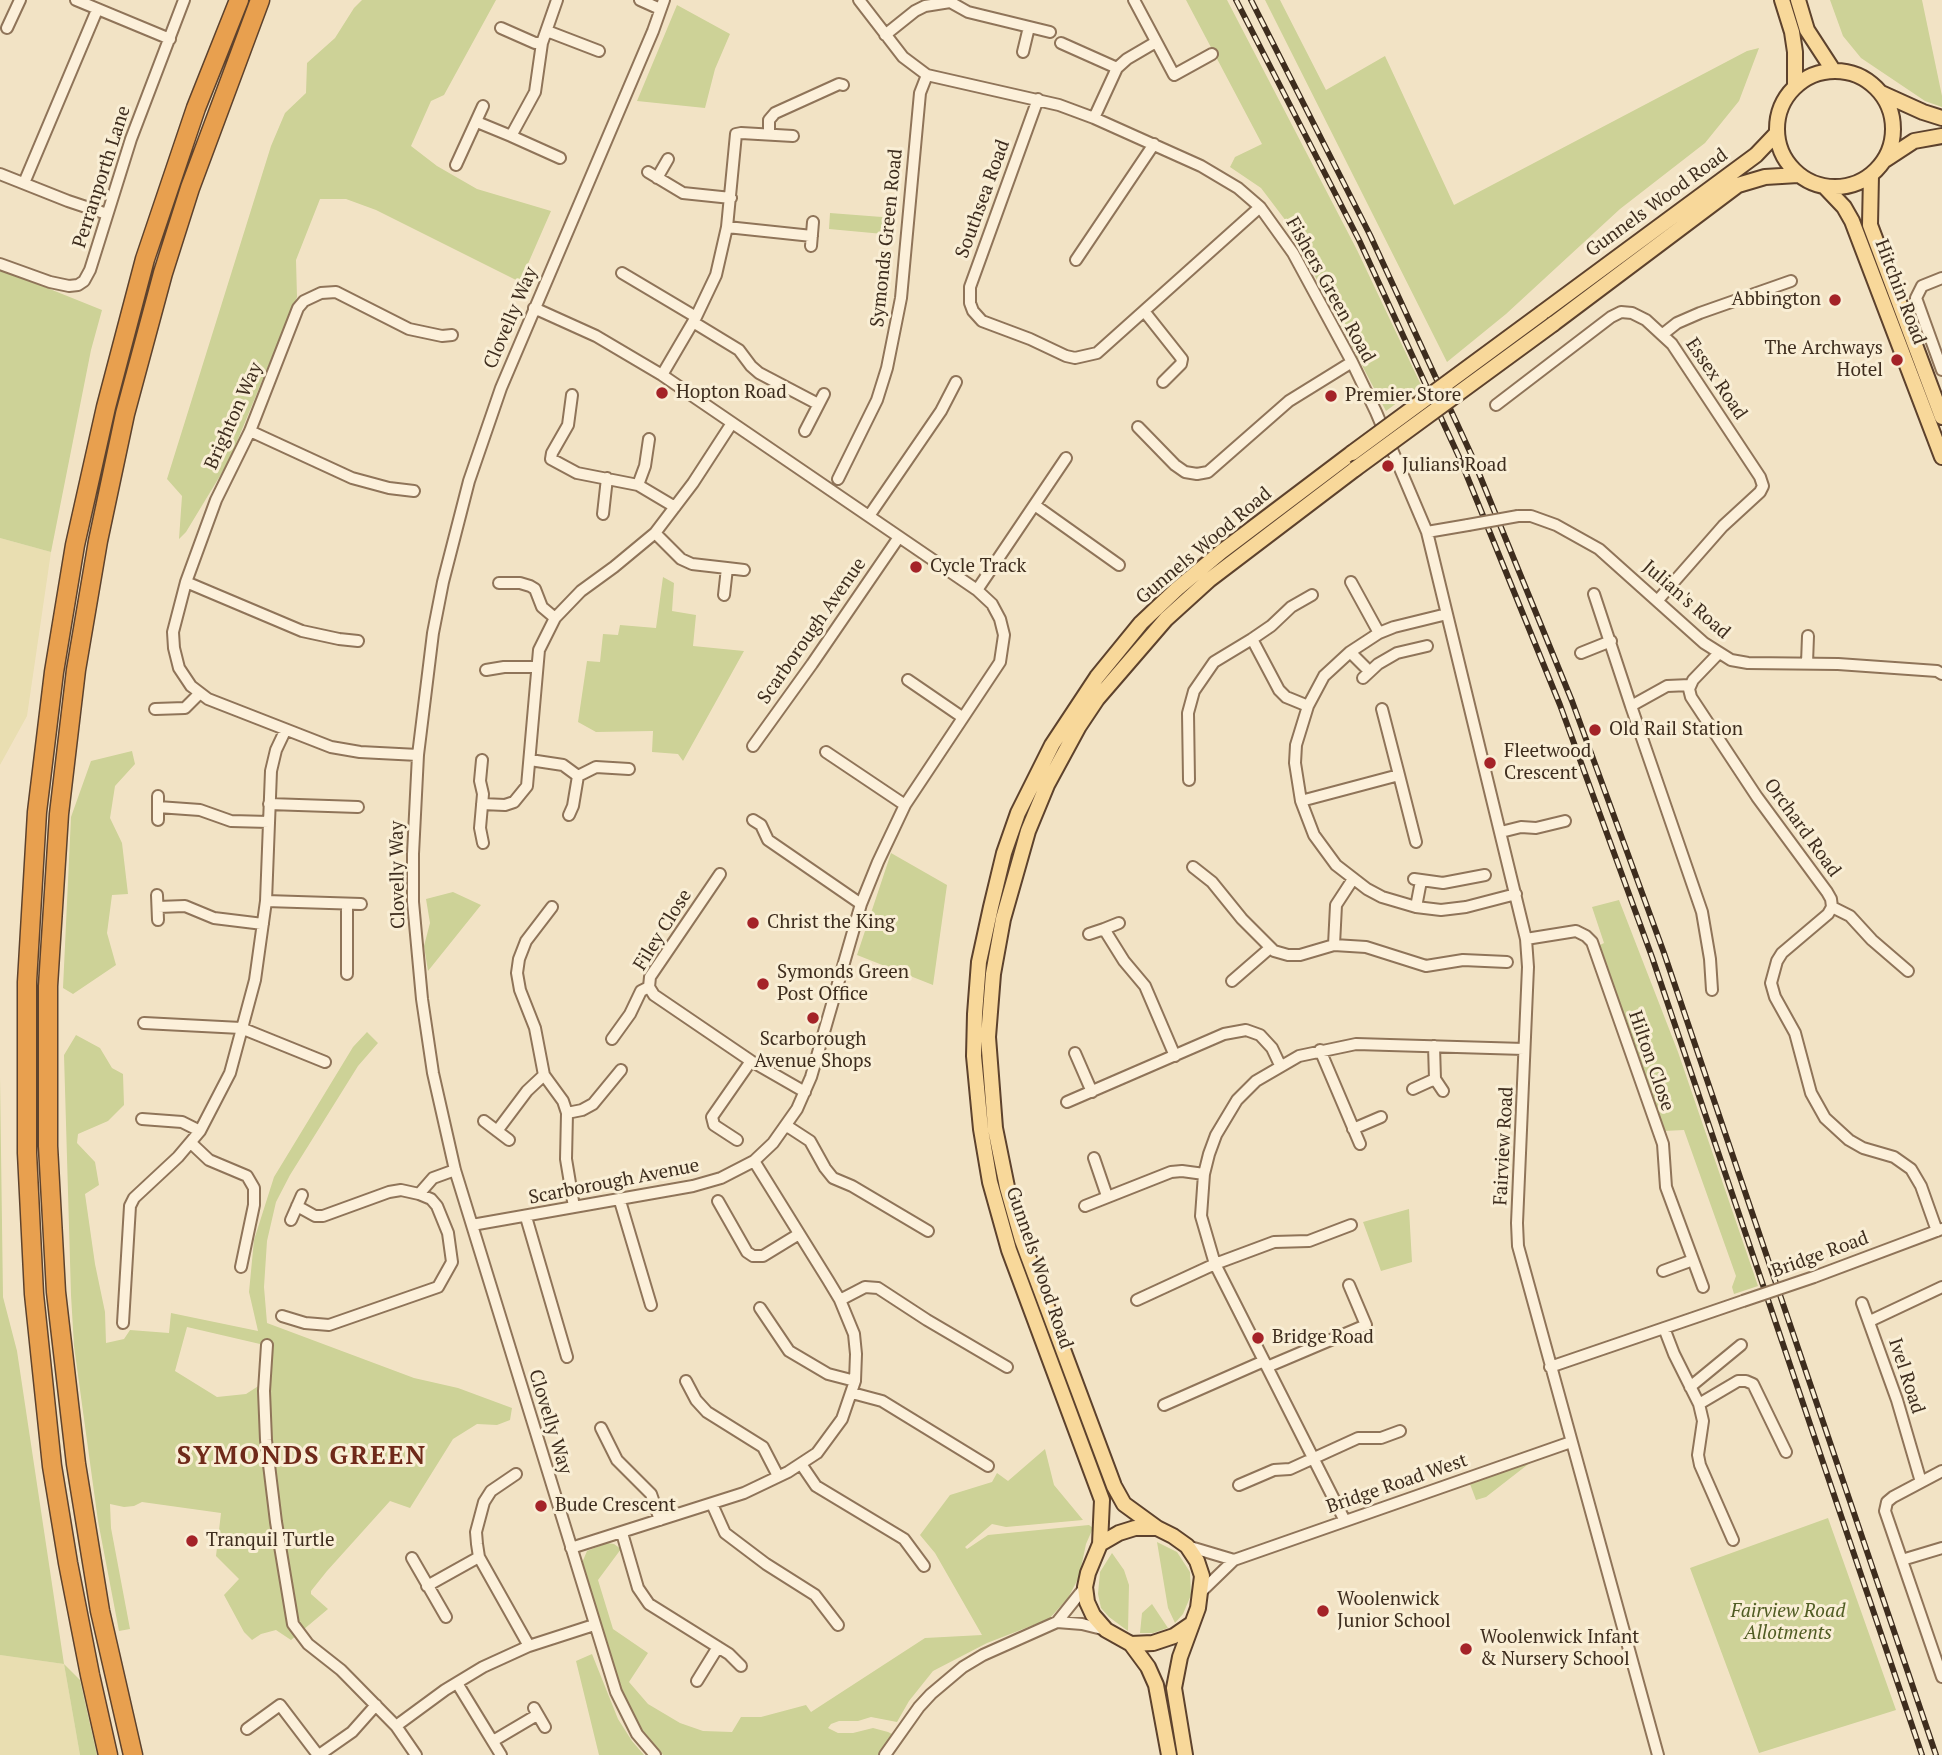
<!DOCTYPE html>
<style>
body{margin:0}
canvas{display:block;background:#f2e3c5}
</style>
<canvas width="1942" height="1755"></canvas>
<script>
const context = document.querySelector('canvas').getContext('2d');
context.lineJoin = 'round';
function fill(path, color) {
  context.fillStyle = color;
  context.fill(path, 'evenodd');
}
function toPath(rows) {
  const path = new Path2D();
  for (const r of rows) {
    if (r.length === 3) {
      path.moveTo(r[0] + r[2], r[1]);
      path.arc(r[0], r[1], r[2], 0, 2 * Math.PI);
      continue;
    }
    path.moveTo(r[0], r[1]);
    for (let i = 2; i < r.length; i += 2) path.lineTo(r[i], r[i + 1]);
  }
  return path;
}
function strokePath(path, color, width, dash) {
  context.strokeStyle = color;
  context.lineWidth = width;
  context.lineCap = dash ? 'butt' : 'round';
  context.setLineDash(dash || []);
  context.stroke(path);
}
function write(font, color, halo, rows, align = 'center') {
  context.font = font + ' "PT Serif",serif';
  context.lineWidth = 6;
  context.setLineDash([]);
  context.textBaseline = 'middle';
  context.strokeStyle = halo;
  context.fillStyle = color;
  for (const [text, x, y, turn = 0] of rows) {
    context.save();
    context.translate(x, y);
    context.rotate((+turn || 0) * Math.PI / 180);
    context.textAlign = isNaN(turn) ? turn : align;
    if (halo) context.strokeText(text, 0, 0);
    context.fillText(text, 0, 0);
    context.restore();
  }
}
const farmland = toPath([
 [0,538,51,552,27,716,0,765],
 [0,1655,64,1664,80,1755,0,1755]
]);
const green = toPath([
 [362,0,496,0,444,95,431,101,411,146,437,166,477,189,551,211,520,282,376,210,346,199,320,199,296,260,297,297,269,364,229,461,186,532,179,539,182,496,167,479,271,146,285,113,306,93,307,63,335,38,354,8],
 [1186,0,1227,0,1357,250,1421,385,1386,411,1286,221,1261,188,1230,167,1235,157,1262,144],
 [1265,0,1280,0,1326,90,1385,56,1454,205,1747,51,1759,48,1739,101,1705,143,1620,209,1506,314,1447,362],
 [1830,0,1922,0,1942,96,1942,107,1925,101,1861,58,1843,36],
 [677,5,730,34,715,69,705,108,637,101],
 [830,213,895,218,894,235,829,229],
 [0,269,102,310,91,350,51,552,0,538],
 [663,577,674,583,672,611,696,615,693,646,744,651,683,761,678,754,652,752,653,731,596,732,578,722,587,661,600,662,603,634,618,635,620,625,656,628],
 [132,751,135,764,115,786,110,818,122,843,128,894,112,895,107,933,116,965,73,994,63,988,71,817,91,761],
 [891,853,947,885,933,985,857,955],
 [453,892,481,905,428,971,424,946,430,923,426,899],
 [1619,900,1678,1052,1758,1286,1734,1294,1732,1287,1736,1276,1684,1130,1664,1131,1600,945,1604,943,1592,907],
 [367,1032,378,1043,358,1066,290,1175,276,1202,267,1241,264,1287,267,1323,414,1378,458,1388,512,1408,510,1420,497,1425,477,1424,453,1439,410,1508,390,1501,327,1571,311,1591,311,1594,328,1609,291,1640,276,1630,261,1634,252,1640,244,1632,224,1595,239,1579,216,1556,221,1513,142,1502,134,1506,124,1507,110,1504,111,1528,130,1629,119,1631,98,1521,74,1346,71,1295,64,1055,76,1035,100,1048,112,1068,123,1074,124,1105,108,1121,78,1134,77,1143,95,1162,99,1185,85,1194,95,1264,105,1312,106,1343,124,1339,130,1330,169,1333,171,1313,258,1331,249,1292,254,1240,274,1177,353,1047],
 [187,1327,260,1344,260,1385,246,1394,217,1397,175,1371],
 [0,1077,3,1297,17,1351,64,1664,80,1680,97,1755,80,1755,64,1664,0,1655],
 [1409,1209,1412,1262,1381,1271,1363,1222],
 [1045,1449,1054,1485,1083,1520,1006,1527,992,1524,965,1547,967,1549,988,1535,1089,1525,1093,1528,1086,1544,1079,1577,1068,1598,1049,1619,987,1643,933,1671,909,1701,897,1722,871,1717,858,1721,839,1721,831,1724,828,1728,838,1733,853,1733,873,1728,888,1732,892,1734,879,1755,663,1755,643,1731,619,1687,582,1563,587,1551,607,1543,614,1544,621,1549,598,1580,613,1629,648,1653,629,1682,648,1704,680,1723,703,1731,732,1732,741,1717,761,1717,806,1705,811,1712,925,1638,982,1635,935,1553,920,1535,950,1495,992,1482,997,1473,1008,1481],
 [1531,1462,1486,1497,1476,1500,1470,1484],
 [1828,1518,1896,1710,1759,1753,1690,1568],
 [1157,1542,1177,1552,1190,1572,1191,1595,1183,1614,1175,1623,1168,1608],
 [1112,1553,1124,1570,1129,1585,1128,1631,1109,1617,1101,1608,1098,1594,1100,1572],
 [1152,1604,1168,1628,1153,1633,1140,1633,1142,1613],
 [592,1654,618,1719,632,1741,644,1755,599,1755,576,1661]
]);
const minor = toPath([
 [76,0,170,39],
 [640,0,660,9],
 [859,0,903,57,927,75,1059,105,1094,118,1201,166,1238,188,1260,207,1293,253,1352,362,1376,412,1427,532,1526,939,1528,967,1517,1223,1518,1246,1658,1755],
 [1134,0,1174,75,1212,54],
 [7,28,20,0],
 [501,28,535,43,542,43],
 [547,31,599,51],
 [885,35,915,11,925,6,950,2,968,12,1050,32],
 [1061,43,1117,68],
 [1023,52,1029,27],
 [1038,99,970,287,970,303,973,311,982,321,1030,339,1066,356,1075,358,1097,353,1260,207],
 [1094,118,1117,68,1127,59,1156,42],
 [477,122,511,136,535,92,542,43,557,0],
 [769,134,769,120,775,113,839,84,843,85],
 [511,136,560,158],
 [456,165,483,106],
 [648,172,683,193,731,198],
 [0,174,68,201,107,214],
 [657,178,668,159],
 [24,183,97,10],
 [727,227,812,236],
 [811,246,813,222],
 [1076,260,1154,144],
 [0,264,50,282,69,286,78,285,84,281,90,270,131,139,184,0],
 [622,273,696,317],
 [1942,278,1922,286,1916,298,1942,370],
 [1144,311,1182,359,1181,364,1163,382],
 [693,322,739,350,751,366,759,373,818,404],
 [1663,334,1677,323,1700,313,1791,281],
 [662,375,696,317,716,275,727,227,736,134,741,133,793,136],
 [572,395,568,425,552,453,551,459,577,473,638,485,675,507],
 [1496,405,1611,317,1621,312,1632,313,1646,320,1672,344,1760,477,1763,486,1760,492,1723,526,1658,600],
 [1138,427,1175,465,1185,472,1197,474,1208,472,1289,401,1352,362],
 [250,431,352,478,389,488,414,491],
 [805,431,824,394],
 [838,479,877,400,887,368,901,298,920,93,927,75],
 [638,485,645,466,649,439],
 [1036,506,1119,565],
 [603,514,607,478],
 [869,516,941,411,956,382],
 [1518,516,1531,516,1556,525,1599,549,1704,643,1731,660,1748,663,1838,664,1937,671,1942,674],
 [1427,532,1468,525],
 [655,533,681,559,692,564,727,568,724,595],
 [727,568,744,570],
 [186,582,302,631,339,639,358,641],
 [1351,582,1379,633],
 [499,583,520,583,530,586,535,589,542,607,555,618],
 [977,590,1066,458],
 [1594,594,1631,706,1667,686,1690,685],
 [1447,614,1394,627,1379,633,1350,652,1324,676,1308,706,1296,745,1295,763,1301,801,1314,835,1336,865,1367,889,1382,897,1416,907,1441,910,1466,907,1516,894],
 [1350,652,1369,671],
 [1581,653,1611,641],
 [1718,654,1693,680,1689,689,1691,697,1757,797,1827,892,1831,899,1832,907,1850,916,1872,940,1908,971],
 [1807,663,1808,636],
 [486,670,504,667,537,667],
 [1363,678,1378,664,1397,653,1427,646],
 [908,680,962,717],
 [1308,706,1286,697,1279,690,1252,639,1271,626,1291,607,1312,595],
 [1631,706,1702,912,1710,959,1712,990],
 [155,709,185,708,200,693],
 [753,746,812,664,899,537],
 [826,752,905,805],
 [418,755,360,752,331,747,208,699,191,686,179,668,174,648,173,632,186,582,216,500,250,431,298,308,304,301,321,293,336,292,409,329,442,336,452,335],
 [482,760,480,781,483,794,480,828,483,843],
 [530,760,563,765,578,776,573,806,569,815],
 [1399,775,1416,842],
 [578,776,596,767,629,769],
 [1189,780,1188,713,1194,691,1214,662,1252,639],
 [158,796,158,820],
 [1301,801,1399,775,1382,709],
 [269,804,358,807],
 [482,804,505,805,514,802,527,786,539,650,555,618,581,591,614,567,655,533,693,483,732,423],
 [158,807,200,810,231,821,269,822],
 [753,820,761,825,768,840,861,904],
 [1501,832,1521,827,1536,828,1565,821],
 [1193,867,1212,882,1242,919,1274,951,1288,955,1300,955,1334,945],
 [720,874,650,977,649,987,654,995,751,1061,805,1092],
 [1353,879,1336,905,1334,945,1366,947,1426,966,1463,960,1507,962],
 [1414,879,1443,883,1485,875],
 [157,895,158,920],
 [266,901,361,904],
 [347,904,347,974],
 [158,907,185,906,214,918,263,924],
 [552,907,526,941,519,959,517,973,520,990,535,1028,544,1075,563,1101,567,1113,566,1159,574,1207],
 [1416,907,1421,881],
 [1832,907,1828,914,1782,953,1777,961,1771,983,1775,997,1795,1033,1811,1093,1825,1118,1849,1140,1863,1148,1894,1157,1911,1169,1921,1186,1937,1231],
 [1104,929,1119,923],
 [1089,934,1104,929,1124,961,1145,986,1175,1056],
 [1526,939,1576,931,1586,936,1592,942,1663,1144,1666,1187,1703,1287],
 [1232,981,1270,948],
 [144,1023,241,1028,325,1062],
 [612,1039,630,1014,641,991,649,987],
 [1320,1050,1360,1144],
 [1075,1053,1092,1092],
 [1435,1079,1443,1091],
 [1413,1089,1435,1079,1434,1046],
 [1067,1102,1224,1034,1246,1030,1260,1035,1272,1048,1280,1065],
 [567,1113,582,1110,593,1104,621,1070],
 [142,1119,182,1122,200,1131],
 [484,1121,509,1140],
 [787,1126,810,1141,825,1168,833,1178,852,1186,928,1231],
 [1353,1129,1381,1117],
 [497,1131,527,1091,544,1075],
 [737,1140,714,1125,712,1117,751,1061],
 [191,1143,209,1160,247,1176,254,1188,254,1205,241,1267],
 [1094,1158,1107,1196],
 [620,1201,651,1305],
 [718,1201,747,1252,753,1256,763,1256,799,1234],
 [297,1206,315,1216,323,1216,389,1192,401,1190,419,1194,433,1178,455,1170],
 [1085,1206,1171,1172,1182,1171,1204,1174],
 [526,1217,567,1357],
 [291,1220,302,1195],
 [472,1225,693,1186,721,1178,754,1161,773,1143,797,1109,811,1077,861,904,878,862,905,805,1000,662,1004,635,1000,619,992,604,977,590,662,375,596,336,534,308],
 [1663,1271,1693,1260],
 [1814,1277,1942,1229],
 [840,1300,865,1287,878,1288,927,1320,1007,1367],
 [1137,1300,1215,1264,1274,1242,1309,1241,1351,1225],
 [1862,1303,1897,1400,1921,1482],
 [760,1308,789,1351,828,1374,855,1381],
 [282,1316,305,1323,329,1325,438,1287,452,1262,448,1233,437,1206,431,1199,419,1194],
 [1870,1321,1942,1287],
 [123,1323,130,1206,134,1198,178,1157,200,1131,230,1073,255,980,266,901,271,771,276,750,285,731],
 [1664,1328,1674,1354,1699,1404,1703,1421,1698,1455,1700,1465,1733,1540],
 [267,1345,264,1391,266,1440,276,1522,293,1624,308,1644,341,1670,396,1726,416,1755],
 [1267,1367,1366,1325,1349,1285],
 [1550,1367,1743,1301],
 [686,1381,696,1400,707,1412,763,1447,778,1476],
 [1690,1387,1741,1345],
 [852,1393,882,1401,988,1466],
 [1699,1404,1738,1381,1746,1381,1753,1384,1786,1452],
 [1164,1405,1264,1361],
 [601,1428,617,1460,651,1494,660,1520],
 [801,1464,816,1486,904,1539,924,1566],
 [1942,1471,1893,1497,1887,1502,1885,1511,1942,1677],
 [516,1474,491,1491,484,1502,476,1532,477,1544,479,1557,529,1646],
 [1239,1485,1274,1470,1290,1469,1358,1438,1381,1438,1400,1431],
 [712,1504,725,1533,766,1564,815,1595,838,1625],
 [1345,1521,1215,1264,1201,1216,1204,1174,1209,1154,1216,1135,1237,1100,1256,1081,1299,1056,1356,1044,1524,1049],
 [622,1533,638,1588,649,1604,729,1654,741,1666],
 [1187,1546,1234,1560],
 [571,1548,744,1493,788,1472,817,1453,842,1419,855,1381,856,1354,854,1334,840,1300,828,1280,754,1161],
 [412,1558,446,1617],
 [1902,1560,1942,1548],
 [427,1586,479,1557],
 [1201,1592,1234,1560,1571,1442],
 [1057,1622,1085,1587],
 [697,1681,718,1647],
 [457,1683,501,1755],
 [534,1708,545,1727],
 [396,1726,445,1690,483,1667,529,1646,594,1625],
 [247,1729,280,1705,318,1755],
 [493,1741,537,1715],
 [319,1755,352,1732,376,1705],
 [655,1755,637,1734,616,1692,455,1170,433,1073,422,999,413,902,413,854,418,755,433,633,443,582,469,481,501,388,653,31,664,0],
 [885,1755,919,1707,931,1694,963,1667,983,1655,1057,1622,1082,1624,1106,1630]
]);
const major = toPath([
 [1782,0,1792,32,1795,52,1795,86],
 [1798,0,1807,30,1833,70],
 [1835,129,58],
 [1881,93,1923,112,1942,118],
 [1885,160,1914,141,1942,136],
 [1871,175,1870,225,1942,417],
 [1825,187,1844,207,1852,221,1942,457],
 [1542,313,1756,155,1776,134],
 [1553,324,1738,185,1765,177,1798,175],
 [1157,1528,1124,1504,1114,1486,1022,1240,1007,1187,995,1128,988,1037,993,974,1003,919,1028,831,1047,785,1079,726,1097,699,1166,619,1209,580,1355,469],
 [1100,1544,1102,1500,1009,1250,990,1182,981,1129,974,1056,975,1014,979,962,991,907,1004,853,1018,813,1052,745,1097,677,1141,623,1177,589,1221,552,1352,453],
 [1131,1644,1153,1643,1174,1636,1190,1625],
 [1169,1755,1156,1685,1148,1667,1131,1644,1106,1630,1093,1615,1087,1602,1085,1587,1088,1573,1100,1544,1119,1533,1135,1528,1157,1528,1173,1536,1187,1546,1197,1561,1202,1576,1198,1608,1180,1657,1174,1688,1185,1755]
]);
const highway = toPath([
 [108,1755,90,1675,68,1563,52,1466,34,1294,27,1153,27,982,37,812,54,672,75,545,106,407,145,259,196,108,239,0],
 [133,1755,100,1611,76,1464,56,1292,48,1146,48,986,59,814,76,670,98,541,125,414,163,273,190,188,260,0]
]);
const rail = toPath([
 [1236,0,1359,240,1460,459,1560,705,1652,957,1922,1755],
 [1251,0,1370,235,1471,454,1572,701,1664,953,1936,1755]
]);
const minorBridge = toPath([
 [1468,525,1518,516],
 [1743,1301,1814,1277]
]);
const majorBridge = toPath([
 [1352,453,1542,313],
 [1355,469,1553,324]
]);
const markers = [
 [1835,300,7,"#a42328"],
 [1897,360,7,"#a42328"],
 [662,393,7,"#a42328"],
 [1331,396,7,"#a42328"],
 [1388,466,7,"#a42328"],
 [916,567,7,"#a42328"],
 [1595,730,7,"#a42328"],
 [1490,763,7,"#a42328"],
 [753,923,7,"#a42328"],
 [763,984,7,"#a42328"],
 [813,1018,7,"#a42328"],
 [1258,1338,7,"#a42328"],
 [541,1506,7,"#a42328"],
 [192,1541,7,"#a42328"],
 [1323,1611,7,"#a42328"],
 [1466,1649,7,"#a42328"]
];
const streetNames = [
 ["Perranporth Lane",102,177,-72],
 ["Southsea Road",983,199,-70],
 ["Gunnels Wood Road",1657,203,-36],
 ["Symonds Green Road",887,238,-84],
 ["Fishers Green Road",1330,290,61],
 ["Hitchin Road",1900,292,69],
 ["Clovelly Way",511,318,-67],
 ["Essex Road",1716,379,56],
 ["Brighton Way",234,416,-66],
 ["Gunnels Wood Road",1204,546,-40],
 ["Julian's Road",1686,600,41],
 ["Scarborough Avenue",812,631,-55],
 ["Orchard Road",1802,828,54],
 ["Clovelly Way",398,875,-91],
 ["Filey Close",663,930,-58],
 ["Hilton Close",1651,1061,71],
 ["Fairview Road",1504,1146,-87],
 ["Scarborough Avenue",614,1182,-11],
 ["Bridge Road",1820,1255,-20],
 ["Gunnels Wood Road",1039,1268,71],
 ["Ivel Road",1906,1376,72],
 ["Clovelly Way",550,1422,73],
 ["Bridge Road West",1397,1484,-19]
];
const poiNames = [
 ["Abbington",1821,300,"right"],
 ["The Archways",1883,349,"right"],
 ["Hotel",1883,371,"right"],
 ["Hopton Road",676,393],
 ["Premier Store",1345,396],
 ["Julians Road",1402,466],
 ["Cycle Track",930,567],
 ["Old Rail Station",1609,730],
 ["Fleetwood",1504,752],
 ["Crescent",1504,774],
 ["Christ the King",767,923],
 ["Symonds Green",777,973],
 ["Post Office",777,995],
 ["Scarborough",813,1040,"center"],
 ["Avenue Shops",813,1062,"center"],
 ["Bridge Road",1272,1338],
 ["Bude Crescent",555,1506],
 ["Tranquil Turtle",206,1541],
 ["Woolenwick",1337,1600],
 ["Junior School",1337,1622],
 ["Woolenwick Infant",1480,1638],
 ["& Nursery School",1480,1660]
];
const parkNames = [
 ["Fairview Road",1788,1612],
 ["Allotments",1788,1634]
];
const districtNames = [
 ["SYMONDS GREEN",302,1457]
];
fill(farmland, '#e9deb1');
fill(green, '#cdd297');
strokePath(minor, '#8f7459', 14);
strokePath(major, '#5d422d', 18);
strokePath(highway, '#5d422d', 21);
strokePath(minor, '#fcf0da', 10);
strokePath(major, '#f8d89a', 14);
strokePath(highway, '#e8a04f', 18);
strokePath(rail, '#3e2d1e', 6);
strokePath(rail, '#f9eed5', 3.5, [10]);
strokePath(minorBridge, '#8f7459', 14, []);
strokePath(majorBridge, '#5d422d', 18, []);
strokePath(minorBridge, '#fcf0da', 10);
strokePath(majorBridge, '#f8d89a', 14);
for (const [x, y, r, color] of markers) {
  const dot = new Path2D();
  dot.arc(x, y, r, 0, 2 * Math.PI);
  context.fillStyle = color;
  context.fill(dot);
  strokePath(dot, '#f9eed5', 2.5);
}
write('19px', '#3e2d1e', '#f9eed5', streetNames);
write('19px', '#3e2d1e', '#f9eed5', poiNames, 'left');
write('italic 19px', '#505c23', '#f9eed5', parkNames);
context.letterSpacing = '2px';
write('bold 26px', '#6f2919', '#f9eed5', districtNames);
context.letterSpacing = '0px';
</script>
